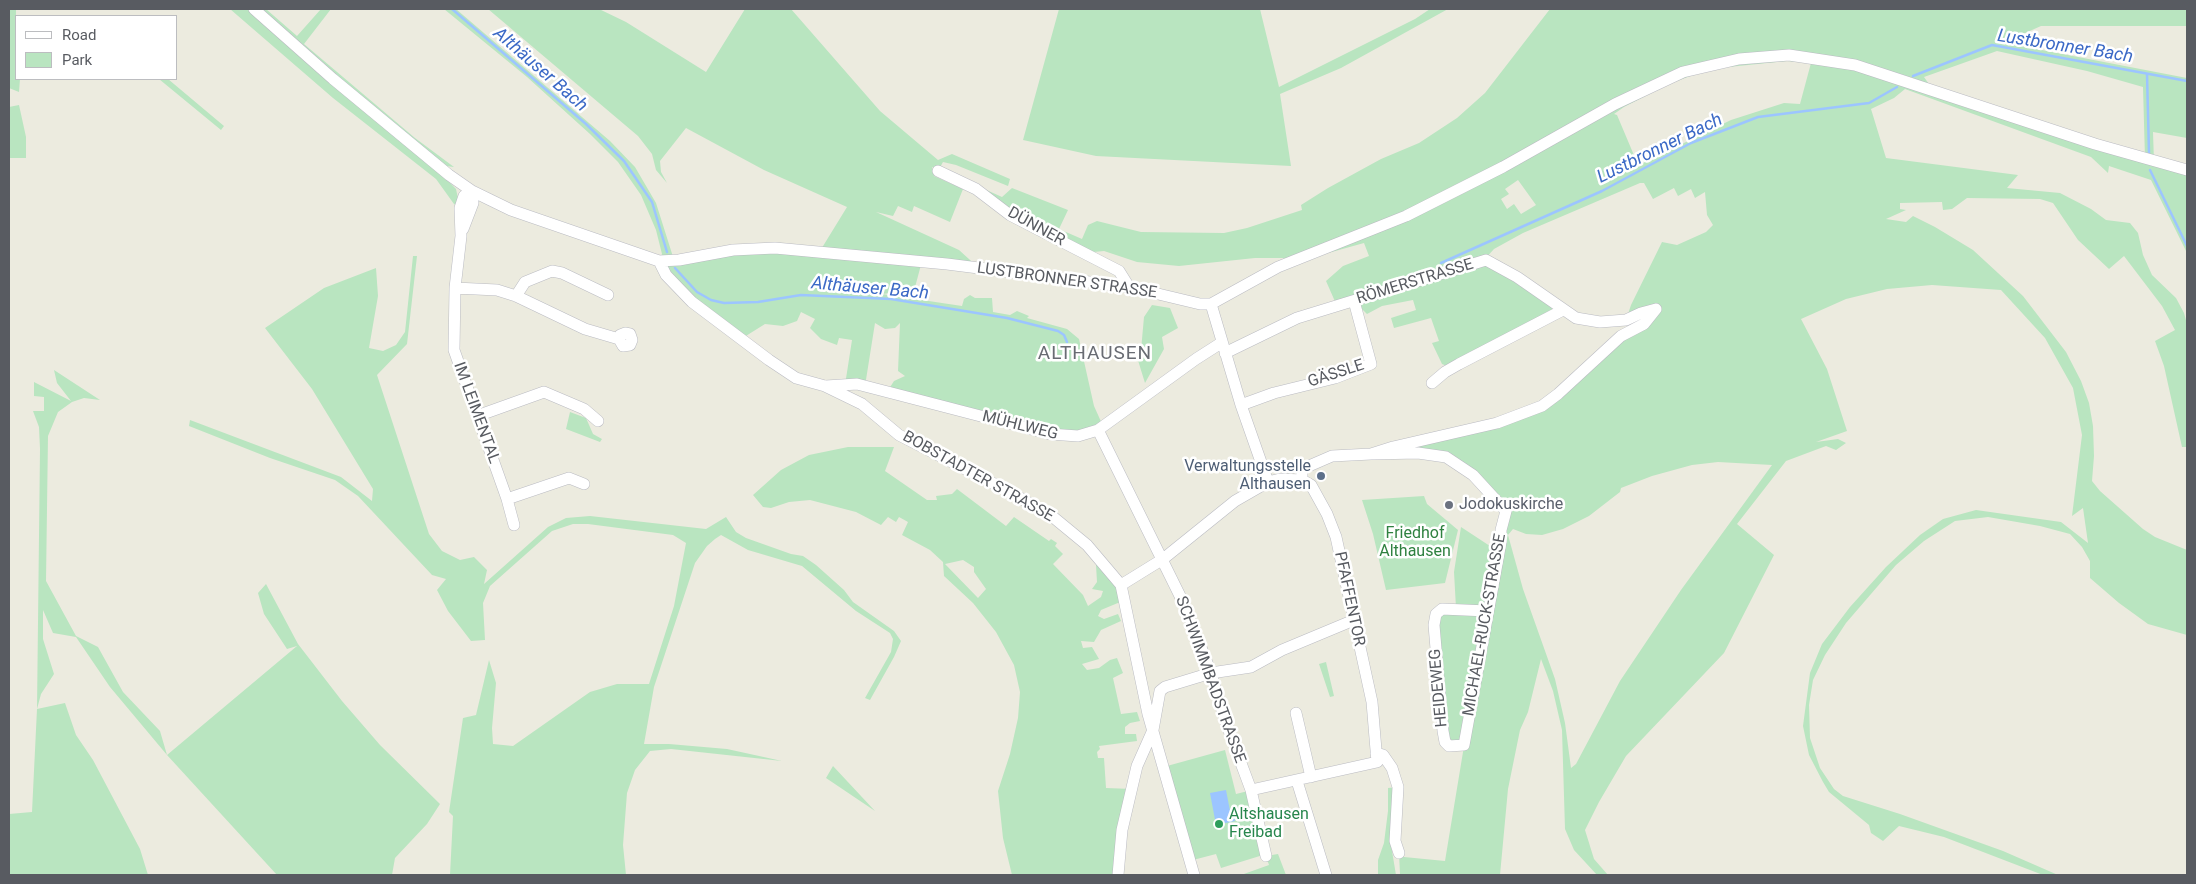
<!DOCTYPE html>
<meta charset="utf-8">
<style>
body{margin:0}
#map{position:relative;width:2196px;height:884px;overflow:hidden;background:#ecebdf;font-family:Roboto,sans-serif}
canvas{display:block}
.frame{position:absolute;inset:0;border:10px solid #585b61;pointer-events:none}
.legend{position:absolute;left:15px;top:15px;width:162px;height:65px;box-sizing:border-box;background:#fff;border:1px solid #bcbdc0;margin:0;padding:6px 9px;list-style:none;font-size:15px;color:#585b61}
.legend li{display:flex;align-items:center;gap:10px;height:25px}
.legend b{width:25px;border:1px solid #bcbdc0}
</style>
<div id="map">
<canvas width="2196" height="884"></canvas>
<div class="frame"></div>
<ul class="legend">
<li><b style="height:6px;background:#fff"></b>Road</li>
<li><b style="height:14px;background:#b9e5c0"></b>Park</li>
</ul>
</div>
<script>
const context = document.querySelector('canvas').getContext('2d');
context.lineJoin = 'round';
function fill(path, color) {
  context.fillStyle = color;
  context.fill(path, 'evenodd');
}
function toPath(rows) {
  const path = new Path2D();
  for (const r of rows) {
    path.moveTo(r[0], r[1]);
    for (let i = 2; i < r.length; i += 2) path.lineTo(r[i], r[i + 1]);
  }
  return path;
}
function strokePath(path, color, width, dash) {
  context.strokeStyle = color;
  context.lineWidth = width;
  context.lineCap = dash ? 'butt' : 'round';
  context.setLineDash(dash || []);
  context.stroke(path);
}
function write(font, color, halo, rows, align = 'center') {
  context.font = font + ' Roboto,sans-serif';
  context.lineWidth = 5;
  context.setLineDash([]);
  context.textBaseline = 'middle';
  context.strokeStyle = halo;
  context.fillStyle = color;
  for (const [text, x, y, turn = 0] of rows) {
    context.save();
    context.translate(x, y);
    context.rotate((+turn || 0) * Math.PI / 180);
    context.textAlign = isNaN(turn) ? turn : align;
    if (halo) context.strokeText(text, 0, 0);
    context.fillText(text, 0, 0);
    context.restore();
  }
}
const green = toPath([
 [9,9,16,9,16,79,20,79,19,92,9,88],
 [230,9,266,9,297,36,321,9,331,9,304,44,415,138,454,167,446,166,419,151,456,189,460,208,454,204,436,179,333,98],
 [444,9,456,9,610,141,635,167,656,203,674,260,700,256,820,251,847,207,764,170,686,128,660,161,661,172,667,183,656,170,652,154,638,136,488,9,599,9,626,22,706,72,745,9,791,9,880,111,938,160,952,154,1010,179,1008,186,956,165,943,162,938,171,932,167,934,176,963,189,950,222,914,206,912,212,898,206,893,216,876,212,959,250,980,269,922,261,914,291,882,294,962,306,964,299,970,295,975,298,992,298,993,312,1010,315,1017,311,1029,316,1027,318,1067,329,1079,339,1094,406,1103,426,1078,436,887,392,894,381,905,376,898,371,900,323,895,328,885,329,875,323,865,386,845,385,852,340,839,338,837,345,821,339,810,328,815,319,801,312,797,321,783,326,765,324,741,339,706,314,659,261,662,254,656,230,641,195,618,162,590,134,527,77],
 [1059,9,1260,9,1279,87,1415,19,1430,9,1448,9,1341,68,1280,94,1291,166,1096,156,1023,140],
 [1550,9,2187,9,2187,26,2041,26,2023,34,2021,46,2187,78,2187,138,2153,132,2154,162,2187,170,2187,253,2151,180,2109,166,2108,173,2091,157,1905,89,1894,98,1871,109,1886,158,2018,175,2007,188,2060,193,2091,209,2106,220,2130,223,2138,233,2143,255,2152,275,2176,298,2184,313,2187,324,2187,447,2182,447,2164,366,2155,341,2175,330,2162,306,2124,256,2109,269,2078,240,2053,203,2040,199,1967,198,1952,209,1943,210,1942,202,1900,203,1900,209,1906,210,1886,219,1906,222,1913,216,1935,227,1973,250,2023,296,2066,352,2081,381,2089,403,2093,426,2094,456,2092,481,2100,491,2143,529,2155,537,2187,550,2187,635,2148,624,2119,603,2090,578,2090,561,2082,547,2070,534,2040,526,1988,517,1955,521,1924,541,1896,565,1846,623,1825,655,1813,680,1809,705,1810,738,1820,768,1834,789,1843,796,1900,814,2003,851,2058,875,2043,875,1944,837,1899,826,1883,841,1871,833,1869,825,1829,792,1823,782,1809,755,1803,726,1810,673,1822,644,1850,607,1886,567,1920,535,1943,519,1976,510,2061,522,2088,543,2083,508,2072,516,2082,435,2073,388,2045,338,2001,290,1932,285,1887,289,1846,299,1801,319,1827,369,1847,431,1816,442,1838,439,1846,443,1836,450,1826,446,1786,461,1737,524,1774,555,1724,653,1626,756,1599,802,1585,830,1594,859,1608,875,1597,875,1574,850,1565,829,1562,730,1553,691,1541,659,1528,712,1520,730,1508,789,1500,875,1406,875,1400,874,1399,853,1404,857,1445,861,1464,746,1449,746,1436,614,1487,610,1506,511,1446,457,1418,453,1407,444,1542,406,1650,316,1626,320,1631,305,1662,242,1677,245,1706,232,1713,225,1707,215,1705,192,1695,198,1691,189,1678,196,1674,188,1653,199,1644,183,1640,183,1523,233,1494,249,1483,261,1563,310,1452,368,1442,364,1432,343,1439,341,1431,318,1394,328,1391,318,1416,310,1413,300,1382,306,1367,314,1354,301,1337,306,1326,281,1343,266,1369,256,1364,243,1278,267,1284,258,1255,258,1179,266,1137,262,1104,251,1083,253,1010,215,982,188,1002,197,1012,188,1068,210,1059,229,1082,239,1088,225,1097,221,1141,232,1224,233,1247,228,1302,210,1301,205,1328,188,1381,159,1419,143,1457,118,1485,93],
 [1997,51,2087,71,2143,87,2145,159,1933,90,1924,77],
 [1787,61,1811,63,1800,104,1784,103,1731,120,1641,164,1636,160,1617,115,1614,114,1624,107,1669,84,1709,69],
 [1518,180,1536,205,1521,214,1514,204,1507,209,1501,199,1509,194,1505,189],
 [1718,462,1772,465,1681,590,1620,681,1576,764,1571,768,1565,723,1555,679,1523,589,1508,535,1513,529,1526,534,1542,535,1563,529,1589,516,1620,492,1621,488,1652,476,1692,465],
 [159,79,168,79,224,126,221,130],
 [19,105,26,137,26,158,9,158,9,107],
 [413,256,417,256,407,344,377,375,429,534,442,551,460,560,474,557,487,570,484,584,548,527,566,518,590,516,706,529,726,517,736,532,746,538,791,554,803,556,816,565,844,590,853,602,894,631,901,641,894,657,870,700,865,698,891,652,893,639,890,633,856,611,802,566,748,550,721,535,715,539,707,546,695,563,654,687,644,744,669,744,727,749,782,761,671,749,650,751,635,770,627,793,623,845,626,875,450,875,453,816,449,812,463,718,476,715,489,660,496,683,492,728,493,744,513,746,590,692,617,684,649,684,674,606,686,543,673,535,588,524,573,524,552,531,490,586,483,603,485,640,471,641,448,611,437,590,446,579,432,575,358,496,335,480,270,458,189,426,190,420,341,477,372,501,373,489,312,389,265,328,324,288,376,268,378,296,369,348,383,351,396,345,405,332],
 [1152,305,1170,308,1178,328,1162,337,1164,349,1145,383,1136,354,1141,350,1144,317],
 [54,370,100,400,84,398,72,402,58,412,48,436,46,581,76,636,98,647,123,692,160,731,167,755,297,646,287,649,264,614,258,593,266,584,298,644,342,701,380,745,440,804,427,824,395,858,392,875,277,875,167,755,110,687,76,637,53,633,43,610,43,639,54,674,41,694,37,709,65,703,76,735,93,760,140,849,148,875,9,875,9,814,32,812,37,709,40,449,39,427,33,411,44,411,44,397,34,396,34,382,71,401,57,383],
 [570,412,586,418,593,434,602,439,600,442,566,429],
 [848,447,894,447,885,471,927,500,937,500,936,496,952,494,957,489,1006,526,1014,517,1049,541,1051,539,1057,543,1055,546,1063,554,1053,564,1083,595,1088,606,1101,597,1103,591,1092,589,1097,582,1096,565,1100,560,1125,600,1101,610,1098,616,1104,619,1118,614,1121,621,1101,630,1094,642,1081,641,1083,648,1092,647,1099,659,1082,664,1087,670,1099,668,1110,660,1117,658,1123,673,1113,678,1121,714,1137,712,1140,721,1130,723,1125,727,1125,734,1136,734,1137,741,1099,746,1100,749,1097,752,1098,758,1104,758,1106,788,1132,789,1118,875,1012,875,1003,838,998,791,1010,754,1018,718,1020,692,1014,665,996,632,973,603,944,576,943,562,930,550,902,535,908,522,899,517,896,522,888,517,881,525,856,512,810,500,789,502,771,508,763,507,753,495,781,470,809,455],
 [963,560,974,567,974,572,986,589,978,598,945,564],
 [1424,496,1427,504,1458,530,1445,583,1386,590,1373,534,1362,500],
 [1461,527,1496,550,1486,609,1456,608,1454,572],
 [1326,662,1334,696,1330,697,1319,664],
 [1225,750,1236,794,1248,791,1263,855,1221,868,1216,854,1193,860,1167,766],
 [833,766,875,811,826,778],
 [1398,787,1391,845,1396,875,1378,875,1378,860,1384,843,1388,811,1388,788],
 [1278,854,1286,875,1241,875,1269,865,1266,856]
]);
const water = toPath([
 [1226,790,1231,816,1234,816,1235,821,1216,825,1210,793]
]);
const stream = toPath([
 [452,9,586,124,624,161,652,202,667,252],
 [2147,74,2149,153],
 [1913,76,1992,45,2187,81],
 [2150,170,2187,246],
 [1441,263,1602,191,1691,143,1758,117,1869,103,1897,87],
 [675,268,697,292,711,300,724,303,758,302,801,295,891,299,1007,318,1058,331,1064,335,1067,342]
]);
const minor = toPath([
 [254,9,333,79,449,175,472,191,511,210,659,261,679,260,733,250,775,248,947,264,1129,287,1200,304,1211,304,1278,267,1406,216,1503,167,1615,104,1683,72,1739,59,1789,55,1855,65,2095,144,2187,170],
 [938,171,976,189,1010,215,1119,271,1129,287],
 [472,191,464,196,460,208,461,236,455,288,454,350,507,499,569,478,584,484],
 [463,229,473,203,472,191],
 [659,261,666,275,692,302,769,360,796,378,825,386,862,404,899,435,1010,492,1053,517,1087,545,1121,585,1148,714,1194,875],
 [455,288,497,290,516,296,585,329,619,339,623,346,630,345,632,340,630,334,625,333,620,335,619,339],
 [516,296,525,282,552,271,562,273,608,295],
 [1211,304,1241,405,1268,482],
 [1225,353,1297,318,1486,260,1517,277,1576,318,1600,322,1626,320,1641,313,1656,309],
 [1432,383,1445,372,1459,364,1563,310],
 [826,386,857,384,1050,434,1078,436,1098,430,1196,359,1221,343],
 [1241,405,1274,393,1335,378,1371,364,1354,301],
 [477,416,544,392,584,409,598,421],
 [1098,430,1184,604,1211,673,1225,720,1251,790,1266,856],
 [1371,454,1418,453,1446,457,1473,475,1506,511,1501,530,1501,542,1464,745,1449,746,1445,742,1443,731,1434,625,1436,614,1442,609,1487,611],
 [1302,480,1302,469,1332,456,1371,454,1393,447,1497,423,1542,406,1558,394,1621,336,1644,324,1656,309],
 [507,499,514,525],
 [1121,585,1163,559,1235,501,1268,482,1280,479,1302,480,1311,485,1327,514,1336,537,1372,702,1377,762,1251,790],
 [1296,713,1311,777],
 [1376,753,1383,755,1392,768,1398,787,1395,841,1399,853],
 [1297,781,1326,875],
 [1118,875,1122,830,1137,766,1153,730,1160,691,1165,687,1211,673,1251,667,1282,650,1354,620]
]);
const markers = [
 [1321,476,5,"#5c6f8a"],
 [1449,505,5,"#6b7280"],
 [1219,824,5,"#2e9e5b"]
];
const streetNames = [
 ["DÜNNER",1036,227,29],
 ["LUSTBRONNER STRASSE",1067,281,8],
 ["RÖMERSTRASSE",1415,282,-17],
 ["GÄSSLE",1336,374,-18],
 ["IM LEIMENTAL",476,413,70],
 ["MÜHLWEG",1020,426,14],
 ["BOBSTADTER STRASSE",978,477,29],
 ["PFAFFENTOR",1349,599,78],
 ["MICHAEL-RUCK-STRASSE",1485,625,-80],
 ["SCHWIMMBADSTRASSE",1210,680,70],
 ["HEIDEWEG",1439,688,-95]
];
const serviceNames = [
 ["Verwaltungsstelle",1311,467],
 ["Althausen",1311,485]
];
const worshipNames = [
 ["Jodokuskirche",1459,505]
];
const parkNames = [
 ["Friedhof",1415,534],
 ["Althausen",1415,552]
];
const leisureNames = [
 ["Altshausen",1229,815],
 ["Freibad",1229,833]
];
const waterNames = [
 ["Lustbronner Bach",2065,47,9],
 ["Althäuser Bach",540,70,41],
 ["Lustbronner Bach",1660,149,-26],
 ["Althäuser Bach",870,289,5]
];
const quarterNames = [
 ["ALTHAUSEN",1095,354]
];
fill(green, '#b9e5c0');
fill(water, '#9cc5ff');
strokePath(stream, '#9cc5ff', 2.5);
strokePath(minor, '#babbc2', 12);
strokePath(minor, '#fff', 11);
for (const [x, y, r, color] of markers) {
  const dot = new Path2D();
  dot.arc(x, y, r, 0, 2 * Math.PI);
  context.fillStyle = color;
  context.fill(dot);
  strokePath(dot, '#fff', 2);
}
write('16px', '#585b61', '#fff', streetNames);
write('16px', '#4e5e75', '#fff', serviceNames, 'right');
write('16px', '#5b616d', '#fff', worshipNames, 'left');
write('16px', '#2f8140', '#fff', parkNames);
write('16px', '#27864d', '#fff', leisureNames, 'left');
write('italic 18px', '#3b69c6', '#fff', waterNames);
context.letterSpacing = '1px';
write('19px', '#696c73', '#fff', quarterNames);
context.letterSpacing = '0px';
</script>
